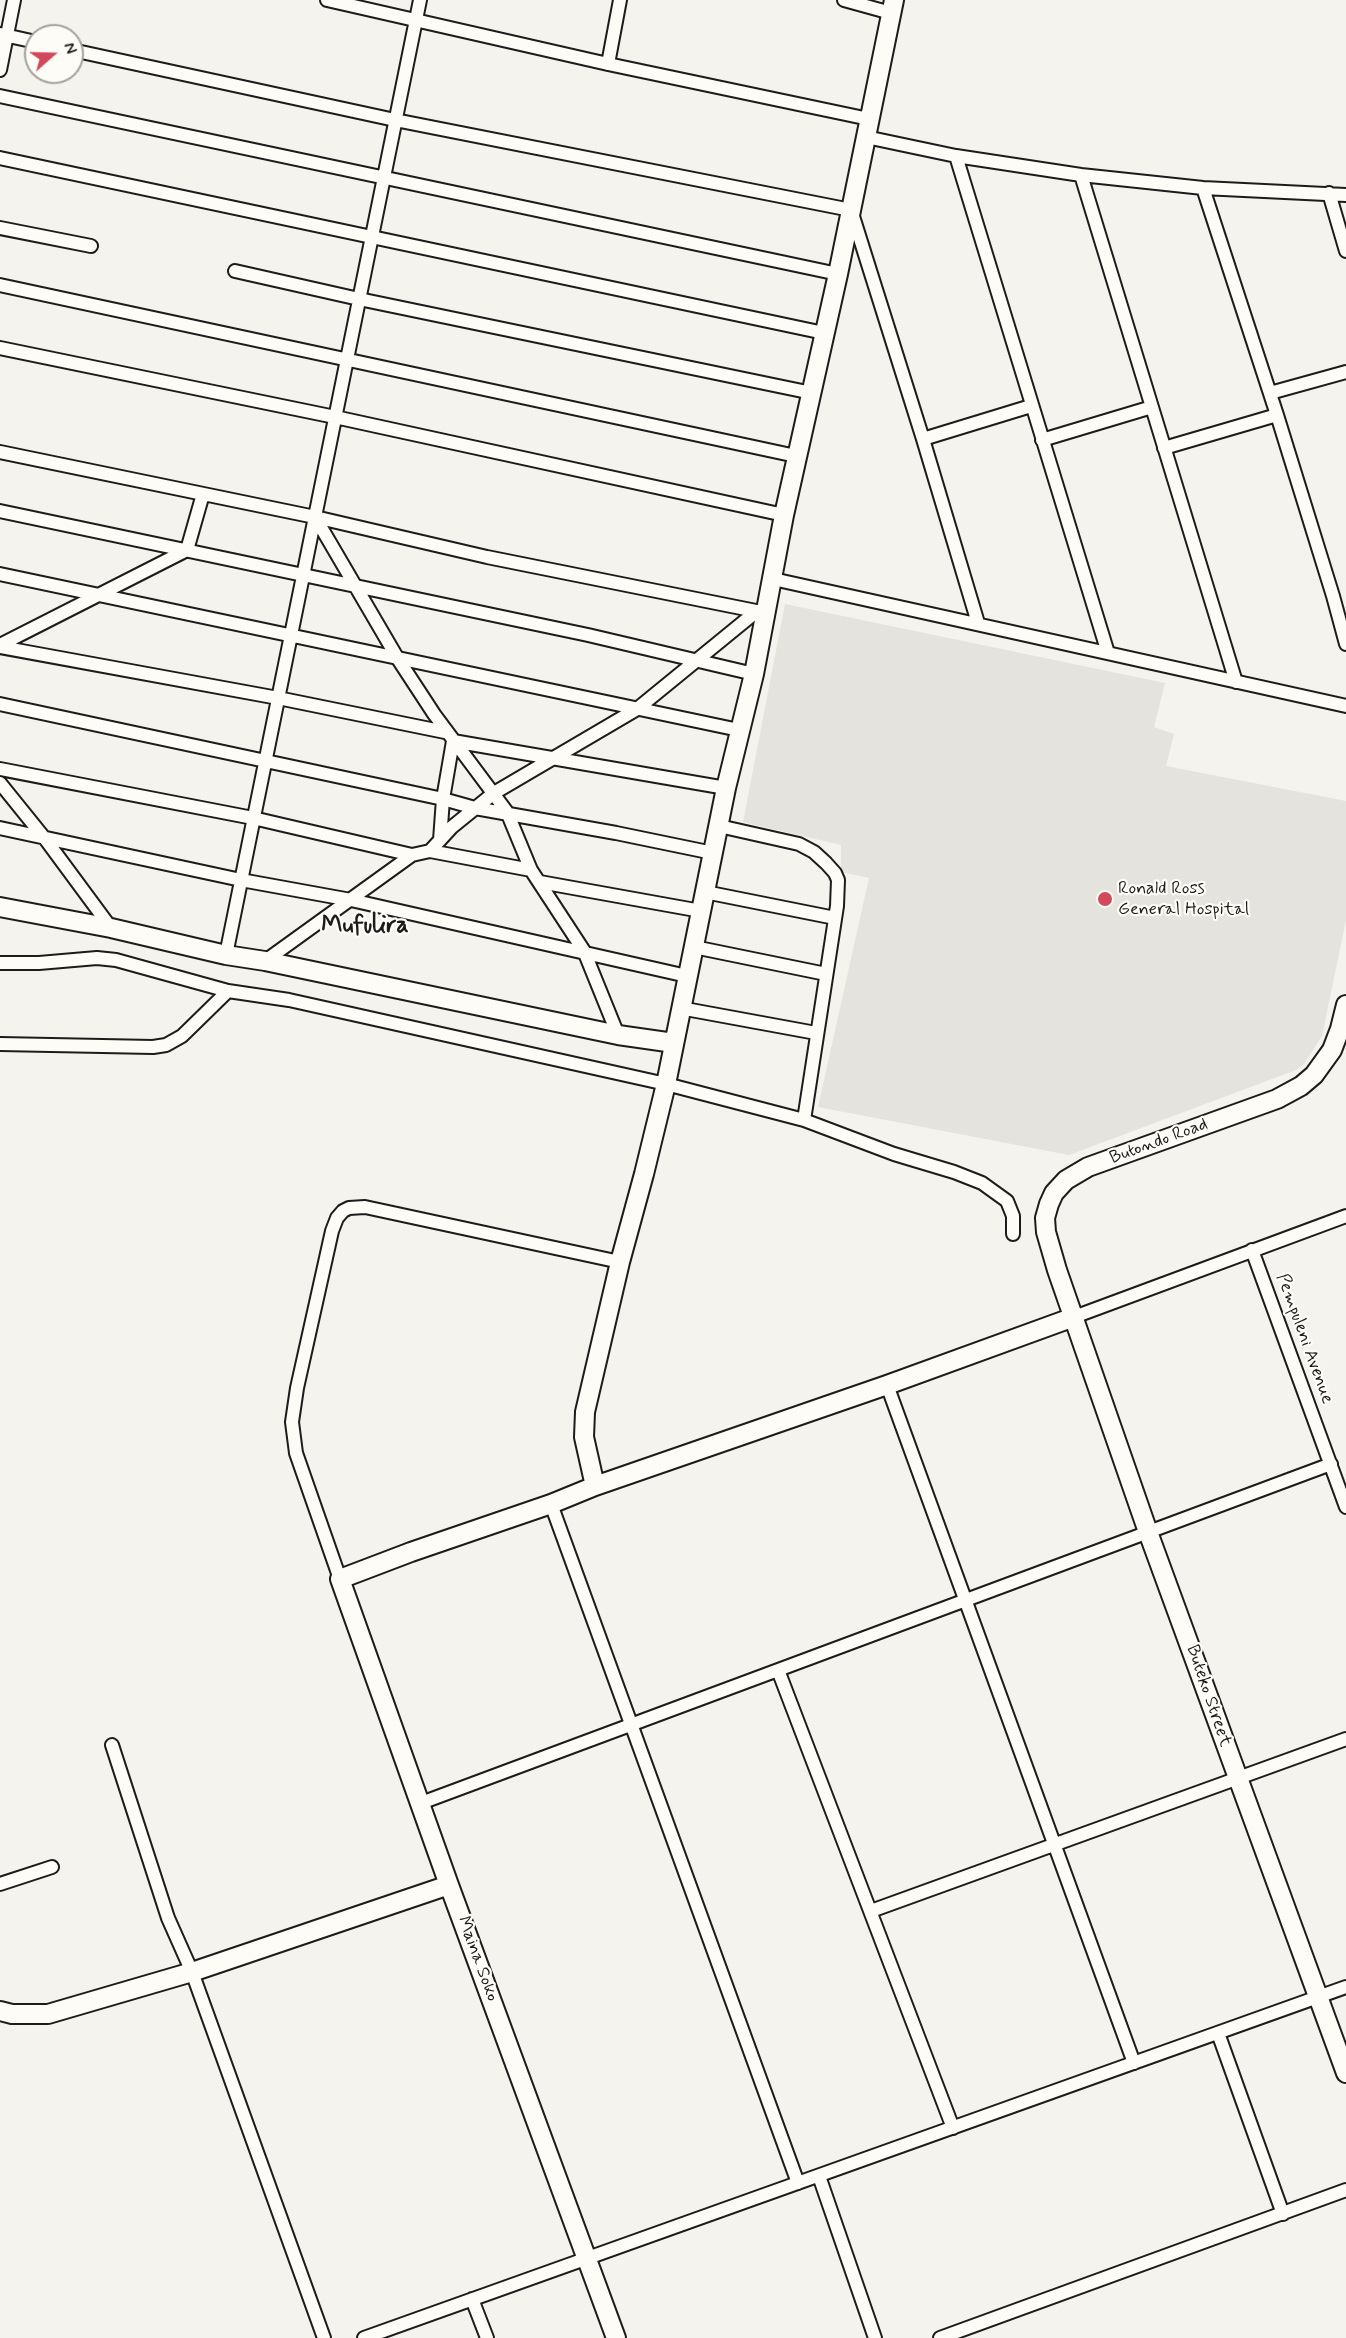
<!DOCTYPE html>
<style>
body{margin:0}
#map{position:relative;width:1346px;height:2338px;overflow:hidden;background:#f4f3ee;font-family:Mynerve,sans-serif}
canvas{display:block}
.north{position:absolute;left:24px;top:24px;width:60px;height:60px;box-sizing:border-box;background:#fdfcf7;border:2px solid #a3a29f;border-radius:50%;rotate:70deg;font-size:16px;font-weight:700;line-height:24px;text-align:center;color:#1c1c1c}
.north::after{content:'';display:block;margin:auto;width:21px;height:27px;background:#d1495b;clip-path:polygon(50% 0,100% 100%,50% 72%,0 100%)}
</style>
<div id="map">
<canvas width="1346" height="2338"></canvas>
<div class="north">N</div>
</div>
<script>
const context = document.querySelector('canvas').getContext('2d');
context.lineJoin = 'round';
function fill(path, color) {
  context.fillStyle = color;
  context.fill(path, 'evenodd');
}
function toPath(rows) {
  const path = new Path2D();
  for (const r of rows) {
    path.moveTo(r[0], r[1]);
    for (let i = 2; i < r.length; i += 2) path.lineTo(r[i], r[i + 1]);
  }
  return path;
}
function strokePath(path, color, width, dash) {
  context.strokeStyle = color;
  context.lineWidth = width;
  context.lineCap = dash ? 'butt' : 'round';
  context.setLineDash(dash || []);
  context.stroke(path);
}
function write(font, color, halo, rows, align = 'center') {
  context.font = font + ' Mynerve,sans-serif';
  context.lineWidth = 4.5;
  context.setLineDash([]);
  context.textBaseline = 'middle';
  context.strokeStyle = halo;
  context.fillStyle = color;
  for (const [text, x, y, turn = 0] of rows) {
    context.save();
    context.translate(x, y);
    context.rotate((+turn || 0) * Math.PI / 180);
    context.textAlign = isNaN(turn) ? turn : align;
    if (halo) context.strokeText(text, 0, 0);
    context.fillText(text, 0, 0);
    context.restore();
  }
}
const built = toPath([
 [785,604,1165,683,1154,727,1174,734,1166,766,1346,801,1346,920,1322,1036,1304,1064,1296,1070,1069,1155,818,1107,869,878,841,872,841,845,743,822]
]);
const street = toPath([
 [327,0,608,64,869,119],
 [844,0,891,13],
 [0,34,36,42],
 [72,50,395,120,851,210,923,439,978,623],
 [608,64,620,0],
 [0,70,14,0],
 [0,96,838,274],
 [866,137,956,156,1081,175,1203,188,1346,195],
 [956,156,1108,653],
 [0,158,824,333],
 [1081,175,1236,682],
 [1203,188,1277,415,1333,596,1346,644],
 [1329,193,1346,251],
 [0,228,91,246],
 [235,271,359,299,812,393],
 [0,285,796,456],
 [0,348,335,417,784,515],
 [1270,393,1346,372],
 [923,439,1031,406],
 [1042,440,1152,407],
 [1164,448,1277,415],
 [0,452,315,517,487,557,766,613],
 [0,511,588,635,754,674],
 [315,517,398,659,434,714,507,812,531,870,584,951,618,1035],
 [0,574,739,730],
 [773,579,1346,706],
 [0,645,187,550,203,494],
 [0,647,278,698,445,732],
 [0,704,443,799,475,808,616,833,713,853],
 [453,741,726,788],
 [0,769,253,818,412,855],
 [0,783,46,840,111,928],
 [719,826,799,844,814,852,826,863,835,873,838,880,837,906,804,1120],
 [0,828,241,880,351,900,687,976],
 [440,840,443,799,453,741],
 [430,851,531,870],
 [540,882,701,911],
 [705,892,835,918],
 [694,947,826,974],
 [226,955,420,0],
 [265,961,412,855,430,851,452,827,494,793,637,709,757,611],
 [0,963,39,963,97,958,116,960,228,991],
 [680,1008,816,1033],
 [0,1044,153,1047,166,1045,182,1036,228,991,289,1000,666,1084,804,1120,894,1154,954,1172,982,1183,1007,1201,1013,1216,1013,1234],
 [1252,1250,1346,1507],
 [1074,1317,1346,1216],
 [887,1385,1134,2063],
 [551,1504,798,2183],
 [340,1579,296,1453,292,1422,297,1388,332,1231,337,1218,343,1211,349,1208,365,1207,620,1262],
 [778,1670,953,2128],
 [112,1745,168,1918,192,1972,324,2338],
 [421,1803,1331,1464],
 [0,1884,52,1867],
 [871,1911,1346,1739],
 [1218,2033,1283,2214],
 [819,2176,875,2338],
 [472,2299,487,2338],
 [364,2338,1346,1987],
 [940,2338,1346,2190]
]);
const secondary = toPath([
 [0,907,111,928,226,955,265,961,618,1035,674,1043],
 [1346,1005,1340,1029,1332,1050,1314,1075,1301,1086,1277,1099,1088,1167,1066,1180,1054,1193,1049,1204,1045,1218,1046,1232,1057,1270,1148,1532,1346,2073],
 [595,1486,584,1437,585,1412,620,1262,644,1174,666,1084,726,788,754,674,784,515,838,274,894,0],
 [0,2011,12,2014,48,2014,192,1972,449,1885],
 [616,2338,449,1885,340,1579,411,1552,551,1504,595,1486,887,1385,1074,1317]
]);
const markers = [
 [1105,899,8,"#d1495b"]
];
const poiNames = [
 ["Ronald Ross",1118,889],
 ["General Hospital",1118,910]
];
const streetNames = [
 ["Butondo Road",1159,1142,-20],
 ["Pempuleni Avenue",1304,1339,70],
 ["Buteko Street",1208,1696,71],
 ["Maina Soko",477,1959,70]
];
const districtNames = [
 ["Mufulira",365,927]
];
fill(built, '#e4e3de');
strokePath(street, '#1c1c1c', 16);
strokePath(secondary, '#1c1c1c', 22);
strokePath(street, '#fdfcf7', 12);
strokePath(secondary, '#fdfcf7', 18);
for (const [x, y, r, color] of markers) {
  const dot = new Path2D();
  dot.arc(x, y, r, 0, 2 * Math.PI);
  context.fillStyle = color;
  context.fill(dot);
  strokePath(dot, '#fdfcf7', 2);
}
write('18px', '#1c1c1c', '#fdfcf7', poiNames, 'left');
write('18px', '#1c1c1c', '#fdfcf7', streetNames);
write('bold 24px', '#1c1c1c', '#fdfcf7', districtNames);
</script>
